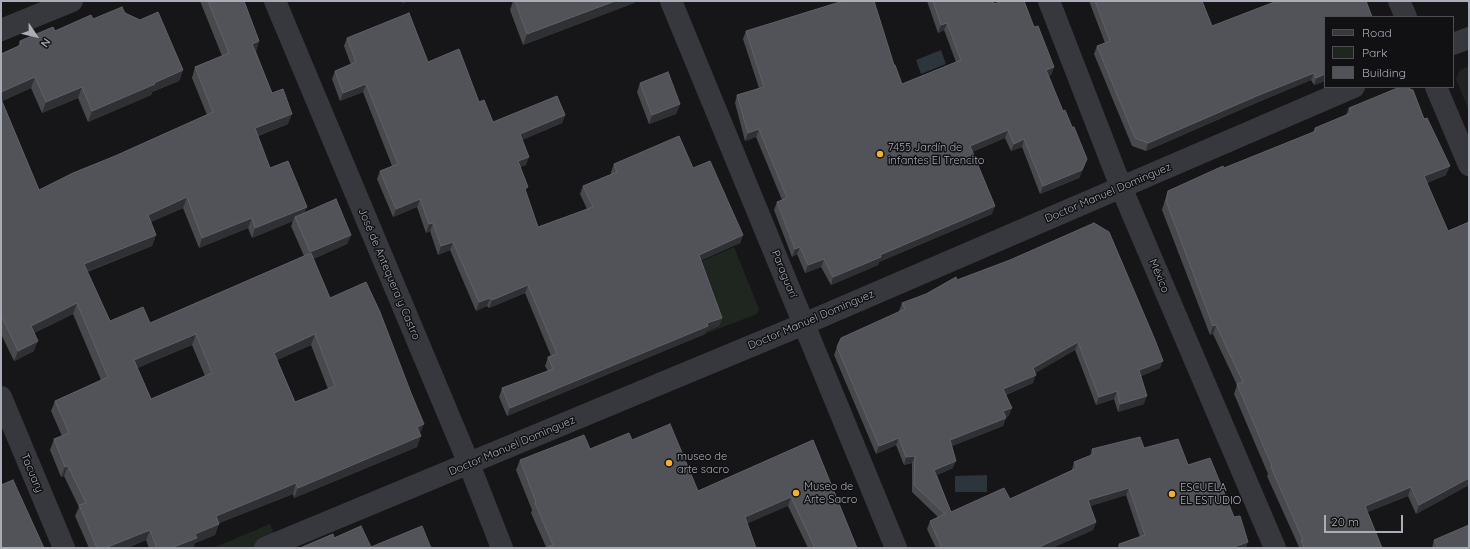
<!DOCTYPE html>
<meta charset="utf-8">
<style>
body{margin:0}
#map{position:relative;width:1470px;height:549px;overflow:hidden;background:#161618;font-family:Quicksand,sans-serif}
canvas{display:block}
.frame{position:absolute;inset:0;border:2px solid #a8adb8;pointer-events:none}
.legend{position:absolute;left:1324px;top:16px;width:130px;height:72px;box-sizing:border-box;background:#111113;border:1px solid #4d4f55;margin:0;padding:5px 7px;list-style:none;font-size:12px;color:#a8adb8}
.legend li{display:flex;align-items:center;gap:8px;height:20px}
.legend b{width:20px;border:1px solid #4d4f55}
.north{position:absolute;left:16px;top:16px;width:40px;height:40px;-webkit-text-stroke:3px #111113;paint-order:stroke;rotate:125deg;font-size:11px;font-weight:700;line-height:16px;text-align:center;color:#a8adb8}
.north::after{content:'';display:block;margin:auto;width:14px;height:18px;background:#a8adb8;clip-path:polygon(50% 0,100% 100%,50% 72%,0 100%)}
.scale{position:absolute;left:1324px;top:515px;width:79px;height:18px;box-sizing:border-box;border:2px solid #a8adb8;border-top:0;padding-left:5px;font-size:12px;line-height:14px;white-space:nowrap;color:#a8adb8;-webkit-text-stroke:3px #111113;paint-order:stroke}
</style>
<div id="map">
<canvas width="1470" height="549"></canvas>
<div class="frame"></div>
<ul class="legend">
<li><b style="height:5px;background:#37383d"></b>Road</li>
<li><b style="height:11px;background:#1e261f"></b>Park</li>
<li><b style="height:11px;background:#525359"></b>Building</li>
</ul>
<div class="north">N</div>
<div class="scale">20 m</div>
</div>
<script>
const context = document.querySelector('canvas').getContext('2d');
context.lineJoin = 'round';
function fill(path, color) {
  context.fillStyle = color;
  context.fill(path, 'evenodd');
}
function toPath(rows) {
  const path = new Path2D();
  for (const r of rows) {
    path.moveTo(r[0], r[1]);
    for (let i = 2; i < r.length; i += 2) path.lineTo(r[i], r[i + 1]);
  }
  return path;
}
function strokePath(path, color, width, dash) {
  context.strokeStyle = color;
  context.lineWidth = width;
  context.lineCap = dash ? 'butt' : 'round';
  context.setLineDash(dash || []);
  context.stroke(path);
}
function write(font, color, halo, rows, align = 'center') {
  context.font = font + ' Quicksand,sans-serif';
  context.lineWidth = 3;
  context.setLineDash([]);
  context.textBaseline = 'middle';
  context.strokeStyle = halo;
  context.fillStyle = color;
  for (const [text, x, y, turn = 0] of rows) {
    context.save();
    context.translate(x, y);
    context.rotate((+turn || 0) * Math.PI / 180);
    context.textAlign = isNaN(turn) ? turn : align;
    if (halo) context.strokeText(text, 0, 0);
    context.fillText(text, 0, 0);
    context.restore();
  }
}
const built = toPath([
 [1469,66,1469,111,1456,79,1460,70]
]);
const green = toPath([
 [734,247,759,309,757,314,705,334,669,276],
 [270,524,279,548,213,548]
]);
const water = toPath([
 [941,50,946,64,921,74,916,60],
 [987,475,987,492,955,492,955,476]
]);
const minor = toPath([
 [275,1,469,464,502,548],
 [671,1,896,548],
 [1049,1,1121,187,1275,548],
 [1399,1,1406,17],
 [1,30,72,1],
 [1453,44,1469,38],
 [1436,87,1469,165],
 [1,397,64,548],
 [265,548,804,324,1354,87]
]);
const wall = toPath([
 [200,1,244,1,259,41,256,51,272,93,288,124,258,136,270,168,307,207,304,212,351,235,347,244,313,259,330,298,420,434,417,447,294,498,293,494,219,523,215,535,195,543,193,548,149,548,146,540,127,548,89,548,75,516,79,507,64,476,61,477,50,450,54,439,62,436,51,411,55,401,101,380,73,314,34,333,34,351,14,361,1,334,1,54,18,46,20,41,93,19,125,13,183,70,179,81,152,92,151,95,88,122,78,98,42,113,31,88,2,101,39,190,207,115,192,78,195,67,222,56],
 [183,208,199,248,248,228,252,238,293,221,291,226,304,256,150,323,110,321,87,272,152,246,156,235,151,222],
 [192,345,205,376,151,399,137,368],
 [311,345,328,389,295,402,277,360],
 [513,1,635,1,634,3,523,45,510,10],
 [927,1,993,1,994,4,1034,27,1054,67,1051,75,1049,76,1084,167,1079,178,1040,194,1022,147,1011,151,1005,138,972,152,992,214,879,262,878,265,831,285,821,267,805,273,797,254,792,257,774,210,777,202,782,200,756,137,745,141,735,103,737,95,759,88,743,39,746,31,894,65,902,84,956,62,944,30,938,33],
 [1089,1,1202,1,1212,26,1325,17,1325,81,1314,85,1311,80,1256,103,1146,151,1132,146,1094,54,1097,46,1105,43],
 [1467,1,1469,1,1469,6],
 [347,38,428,62,479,102,493,122,565,115,562,123,522,140,526,165,520,167,526,192,538,227,587,209,580,194,583,186,611,174,611,172,614,164,693,168,743,235,740,243,701,260,722,318,719,326,706,331,705,334,507,416,499,397,502,388,548,371,545,366,548,357,551,356,525,293,489,308,487,306,476,311,450,250,438,255,430,231,426,233,417,207,393,217,377,179,380,171,392,166,363,92,340,101,332,79,335,71,351,65,344,46],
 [640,83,680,104,676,114,649,124,637,92],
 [1349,108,1446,175,1427,183,1469,485,1416,514,1408,496,1367,512,1382,548,1298,548,1299,547,1267,476,1268,474,1234,394,1237,385,1213,334,1210,335,1162,210,1165,200,1168,191,1313,132,1315,128,1346,115],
 [957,280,1160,368,1141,376,1144,404,1118,412,1114,399,1096,405,1075,350,1035,373,1033,383,1006,395,1009,416,1006,417,1003,426,952,446,953,468,937,475,951,512,1010,499,1072,470,1074,462,1090,456,1092,449,1144,448,1188,465,1246,548,1118,548,1119,544,1140,537,1126,495,1090,506,1096,522,1093,530,1052,548,936,548,927,529,930,521,938,517,912,492,912,463,904,465,896,445,876,454,834,355,837,347,900,311,899,311,902,303,926,294],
 [632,440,698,491,813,440,857,548,808,548,788,506,546,547,531,513,532,510,516,470,520,460,590,449],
 [1434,540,1469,548,1432,548]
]);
const shadedWall = toPath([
 [403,1,408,1,402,4],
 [615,1,635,1,634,3,523,45,527,34],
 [947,23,944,30,938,33,941,25],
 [259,41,256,51,252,44],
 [1054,67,1051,75,1043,78,1046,70],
 [183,70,179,81,152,92,151,95,88,122,92,111],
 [1314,73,1311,80,1256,103,1146,151,1148,143,1259,95],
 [1325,74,1325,81,1314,85,1316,78],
 [35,77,31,88,1,101,1,92],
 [366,84,363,92,340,101,343,93],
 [82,87,78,98,42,113,46,102],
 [680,104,676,114,649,124,652,115],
 [292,114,288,124,251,138,255,128],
 [565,115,562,123,517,142,520,134],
 [759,129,756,137,745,141,748,133],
 [1008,130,1005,138,967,154,970,146],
 [1024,139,1022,147,1011,151,1014,144],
 [529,157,526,165,515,169,518,161],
 [1087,159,1079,178,1040,194,1043,186],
 [1450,166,1446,175,1421,185,1424,176],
 [187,197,183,208,144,225,148,215],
 [420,199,417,207,393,217,396,209],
 [995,206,992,214,879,262,878,265,831,285,833,277,880,255],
 [307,207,303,217,295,217,293,221,252,238,255,228],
 [252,218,248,228,199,248,202,238],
 [433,223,430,231,426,233,429,224],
 [156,235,152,246,80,274,84,264],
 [351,235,347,244,306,262,310,252],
 [743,235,740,243,696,263,699,255],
 [453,242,450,250,438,255,441,246],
 [800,247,797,254,792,257,795,249],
 [824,259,821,267,805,273,808,265],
 [528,285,525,293,489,308,492,300],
 [490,298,487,306,476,311,479,302],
 [77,303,73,314,27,336,31,326],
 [722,318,719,326,706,331,705,334,507,416,510,408,707,323],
 [1216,325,1213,334,1210,335,1213,326],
 [196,334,192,345,130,371,134,360],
 [315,334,311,345,270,363,274,353],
 [38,341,34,351,14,361,18,351],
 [1078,342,1075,350,1030,376,1033,368],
 [1163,361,1160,368,1137,378,1139,370],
 [1036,375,1033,383,1000,397,1003,389],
 [1117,391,1114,399,1096,405,1099,397],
 [1147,396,1144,404,1118,412,1120,404],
 [1012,408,1009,416,1001,419,1003,411],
 [1006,418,1003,426,947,448,950,440],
 [424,424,420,434,417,427],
 [421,436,417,447,294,498,298,488],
 [899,438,896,445,876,454,879,446],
 [915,456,912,463,904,465,906,457],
 [956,461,953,468,932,477,934,470],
 [68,466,64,476,61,477,65,467],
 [1469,478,1469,485,1416,514,1419,505],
 [296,483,293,494,212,526,216,516],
 [1411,487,1408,496,1361,515,1365,506],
 [1129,488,1126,495,1085,508,1088,500],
 [791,497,788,506,742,526,745,517],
 [1096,522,1093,530,1052,548,1041,548,1041,546],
 [219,524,215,535,195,543,193,548,171,548,195,534],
 [150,530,146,540,127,548,105,548],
 [1248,542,1246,548,1231,548]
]);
const building = toPath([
 [208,1,244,1,259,41,252,44,272,93,283,89,292,114,255,128,270,168,288,161,307,207,255,228,252,218,202,238,187,197,148,215,156,235,84,264,110,321,143,307,150,323,311,253,330,298,366,282,380,312,411,393,424,424,417,427,421,436,298,488,296,483,216,516,219,524,195,534,197,538,171,548,157,548,150,530,105,548,97,548,79,505,86,503,68,466,65,467,54,439,69,433,55,401,108,377,77,303,31,326,38,341,18,351,1,315,1,99,39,190,73,173,115,156,213,112,195,67,229,53,208,1],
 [196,334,212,373,151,399,134,360,196,334],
 [315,334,335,386,295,402,274,353,315,334],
 [515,1,615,1,527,34,515,1],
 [843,1,874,1,894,65,895,65,902,84,961,60,947,23,941,25,933,1,993,1,994,4,1002,1,1024,1,1034,27,1038,26,1054,67,1046,70,1063,111,1065,110,1072,127,1074,127,1087,159,1082,170,1043,186,1024,139,1014,144,1008,130,970,146,995,206,880,255,881,257,833,277,824,259,808,265,800,247,795,249,777,202,787,198,759,129,748,133,737,95,764,87,746,31,843,1],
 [1095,1,1202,1,1212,26,1277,1,1366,1,1372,17,1325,17,1325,74,1316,78,1314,73,1259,95,1148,143,1135,138,1097,46,1110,41,1095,1],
 [122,7,125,13,140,20,158,12,183,70,154,83,155,84,92,111,82,87,46,102,35,77,1,92,1,54,21,45,20,41,53,27,55,31,91,15,93,19,122,7],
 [409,13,428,62,459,49,479,102,484,100,493,122,557,96,565,115,520,134,529,157,518,161,528,187,525,189,538,227,593,207,583,186,617,172,614,164,679,136,693,168,710,161,743,235,699,255,722,318,707,323,708,326,510,408,502,388,553,369,548,357,557,354,528,285,492,300,490,298,479,302,453,242,441,246,433,223,429,224,420,199,396,209,380,171,398,164,366,84,343,93,335,71,356,62,347,38,409,13],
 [668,72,680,104,652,115,640,83,668,72],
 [1400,87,1405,87,1413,90,1424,119,1427,118,1450,166,1424,176,1448,231,1469,222,1469,478,1419,505,1411,487,1365,506,1382,548,1304,548,1301,540,1303,540,1271,467,1272,466,1237,384,1243,382,1216,325,1213,326,1166,201,1168,191,1223,166,1224,168,1316,131,1315,128,1351,113,1349,108,1400,87],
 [336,199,351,235,310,252,295,217,336,199],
 [1094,223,1109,232,1155,340,1163,361,1139,370,1147,396,1120,404,1117,391,1099,397,1078,342,1033,368,1036,375,1003,389,1012,408,1003,411,1006,418,950,440,956,461,934,470,951,512,1004,488,1010,499,1077,468,1074,462,1094,454,1092,449,1140,437,1144,448,1178,439,1188,465,1210,458,1234,517,1240,516,1248,542,1231,548,1120,548,1119,544,1145,535,1129,488,1088,500,1096,522,1041,546,1042,548,942,548,930,521,945,514,914,485,915,456,906,457,899,438,879,446,837,347,841,338,905,309,902,303,926,294,956,277,957,280,1010,260,1094,223],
 [670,424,698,491,813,440,857,548,815,548,791,497,745,517,756,548,545,548,553,545,535,503,536,502,520,460,584,435,590,449,629,433,632,440,670,424],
 [13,480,44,548,1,548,1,485,13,480],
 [1469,525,1469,548,1438,548,1434,540,1469,525],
 [361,526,371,547,422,526,431,548,300,548,333,534,334,538,361,526]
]);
const markers = [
 [880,154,4,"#f2b134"],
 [669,463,4,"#f2b134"],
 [796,493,4,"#f2b134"],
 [1172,494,4,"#f2b134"]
];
const poiNames = [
 ["7455 Jardín de",888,148],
 ["infantes El Trencito",888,161],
 ["museo de",677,457],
 ["arte sacro",677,470],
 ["Museo de",804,487],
 ["Arte Sacro",804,500],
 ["ESCUELA",1180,488],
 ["EL ESTUDIO",1180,501]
];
const streetNames = [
 ["Doctor Manuel Dominguez",1108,193,-23],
 ["José de Antequera y Castro",389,274,67],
 ["Paraguarí",784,274,68],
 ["México",1159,276,67],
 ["Doctor Manuel Dominguez",811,320,-23],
 ["Doctor Manuel Dominguez",512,446,-23],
 ["Tacuary",32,473,67]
];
fill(built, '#222225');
fill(green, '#1e261f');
fill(water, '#2c353c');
strokePath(minor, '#37383d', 22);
fill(wall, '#47494d');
fill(shadedWall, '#2f3033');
fill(building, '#525359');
strokePath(building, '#5f6168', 1);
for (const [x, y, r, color] of markers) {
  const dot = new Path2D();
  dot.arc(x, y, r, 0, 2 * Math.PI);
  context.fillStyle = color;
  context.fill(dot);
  strokePath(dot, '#111113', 1.5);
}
write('11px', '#a8adb8', '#111113', poiNames, 'left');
write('11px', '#a8adb8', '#111113', streetNames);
</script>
